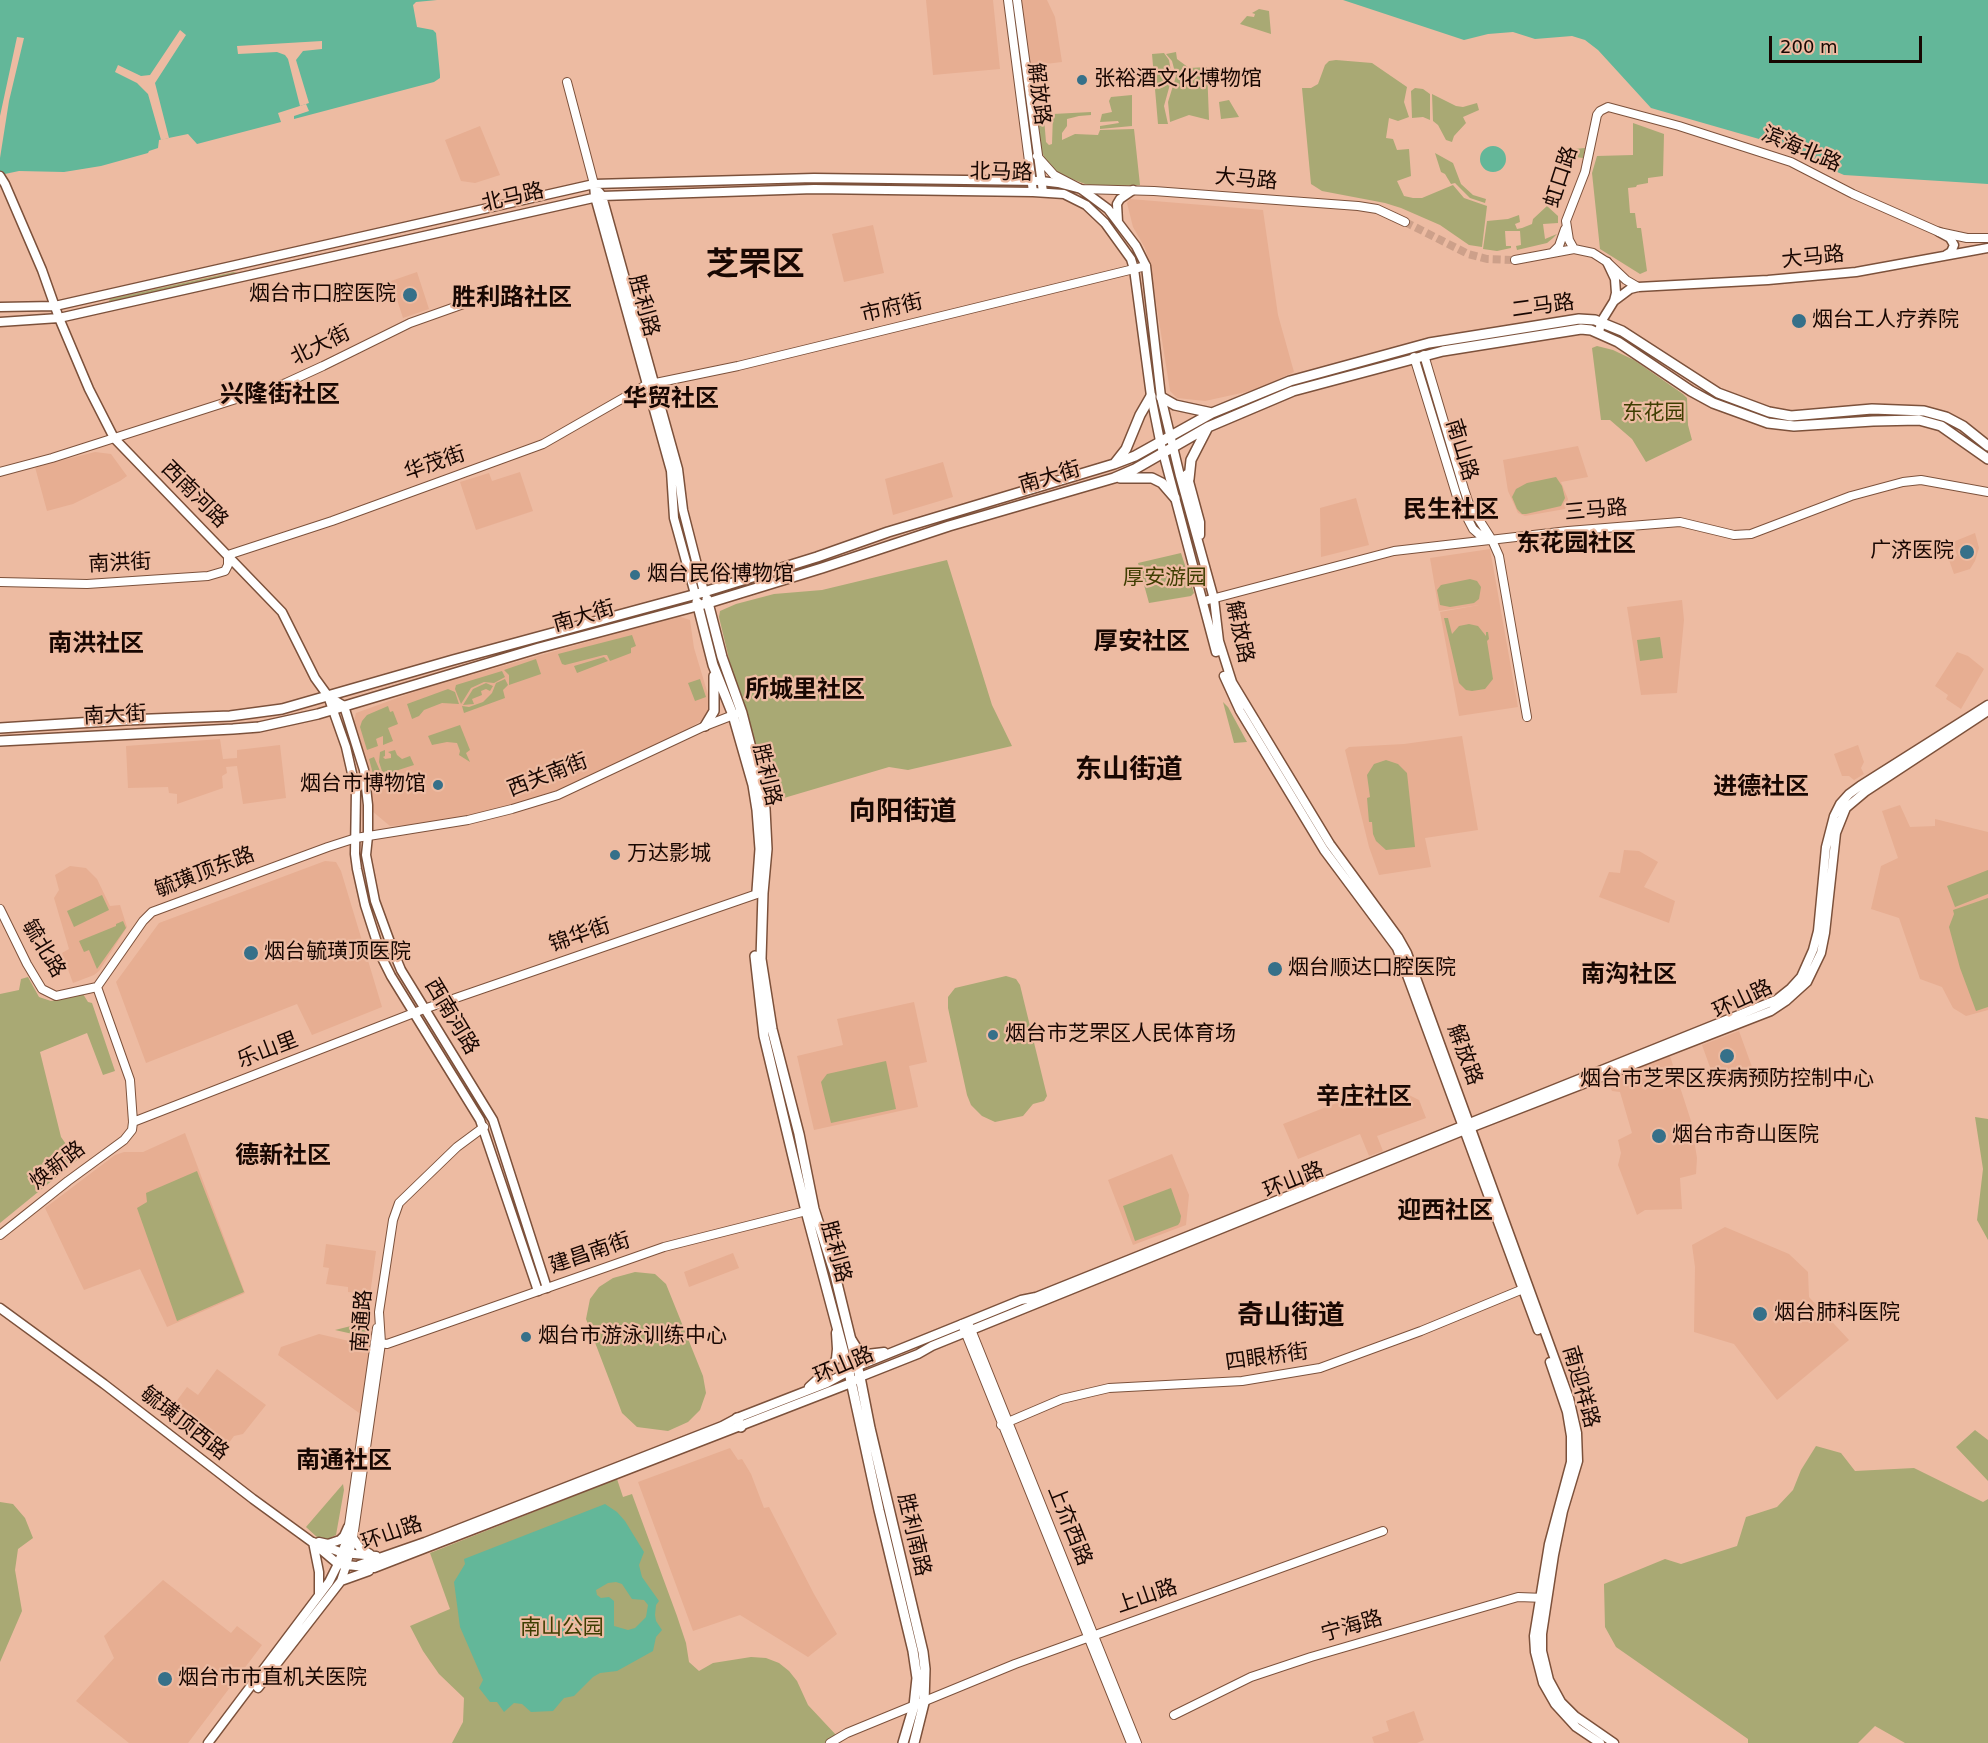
<!DOCTYPE html>
<meta charset="utf-8">
<style>
body{margin:0}
#map{position:relative;width:1988px;height:1743px;overflow:hidden;background:#edbba2;font-family:"DejaVu Sans",sans-serif}
canvas{display:block}
.scale{position:absolute;left:1769px;top:36px;width:153px;height:27px;box-sizing:border-box;border:3px solid #180702;border-top:0;padding-left:8px;font-size:18px;line-height:21px;white-space:nowrap;color:#180702;-webkit-text-stroke:4px #edbba2;paint-order:stroke}
</style>
<div id="map">
<canvas width="1988" height="1743"></canvas>
<div class="scale">200 m</div>
</div>
<script>
const context = document.querySelector('canvas').getContext('2d');
context.lineJoin = 'round';
function fill(path, color) {
  context.fillStyle = color;
  context.fill(path, 'evenodd');
}
function toPath(rows) {
  const path = new Path2D();
  for (const r of rows) {
    if (r.length === 3) {
      path.moveTo(r[0] + r[2], r[1]);
      path.arc(r[0], r[1], r[2], 0, 2 * Math.PI);
      continue;
    }
    path.moveTo(r[0], r[1]);
    for (let i = 2; i < r.length; i += 2) path.lineTo(r[i], r[i + 1]);
  }
  return path;
}
function strokePath(path, color, width, dash) {
  context.strokeStyle = color;
  context.lineWidth = width;
  context.lineCap = dash ? 'butt' : 'round';
  context.setLineDash(dash || []);
  context.stroke(path);
}
function write(font, color, halo, rows, align = 'center') {
  context.font = font + ' "DejaVu Sans","Noto Sans SC",sans-serif';
  context.lineWidth = 4.5;
  context.setLineDash([]);
  context.textBaseline = 'middle';
  context.strokeStyle = halo;
  context.fillStyle = color;
  for (const [text, x, y, turn = 0] of rows) {
    context.save();
    context.translate(x, y);
    context.rotate((+turn || 0) * Math.PI / 180);
    context.textAlign = isNaN(turn) ? turn : align;
    if (halo) context.strokeText(text, 0, 0);
    context.fillText(text, 0, 0);
    context.restore();
  }
}
const built = toPath([
 [926,0,993,0,1000,69,933,75],
 [1021,0,1047,0,1055,17,1062,62,1029,66],
 [480,126,500,175,475,183,461,181,445,140],
 [1130,199,1263,210,1278,315,1294,372,1255,390,1205,401,1177,398,1170,391,1151,270,1145,248,1133,227,1127,203],
 [873,225,884,273,844,282,832,234],
 [417,272,429,309,403,318,391,281],
 [1578,446,1588,477,1561,482,1568,499,1565,509,1525,516,1518,513,1508,491,1503,460],
 [95,452,111,454,127,476,120,481,73,504,47,511,35,467],
 [943,462,953,497,893,515,885,479],
 [520,472,533,511,476,530,460,482,489,473,492,481],
 [1356,498,1369,545,1321,557,1320,508],
 [1975,533,1979,548,1975,561,1970,569,1954,574,1949,560,1957,556,1953,542],
 [1490,549,1518,707,1459,716,1440,612,1479,605,1439,611,1430,558],
 [1682,600,1684,620,1677,693,1641,695,1627,607],
 [678,616,690,620,694,648,710,701,708,712,701,721,662,744,562,790,498,810,409,825,390,826,372,811,368,768,354,721,356,713,422,689],
 [1957,652,1968,656,1984,669,1961,709,1946,699,1948,695,1935,686],
 [1462,736,1478,830,1425,838,1431,867,1379,875,1369,847,1345,750,1349,747,1404,744],
 [220,739,223,759,237,758,237,750,280,745,286,798,243,804,237,766,226,767,227,773,222,776,223,788,177,804,177,794,169,793,168,787,128,788,126,746],
 [1858,745,1864,762,1861,768,1864,774,1854,780,1849,776,1842,776,1834,754],
 [1900,805,1910,827,1935,826,1935,819,1988,832,1988,1010,1966,1016,1953,1008,1942,987,1920,979,1899,918,1871,909,1881,866,1898,858,1882,811],
 [1624,850,1639,851,1658,862,1644,887,1675,901,1669,923,1599,897,1609,872,1620,873],
 [325,861,336,862,341,871,382,1007,312,1035,297,1004,146,1063,116,982,159,923],
 [70,866,86,868,97,879,110,906,120,905,127,927,99,971,94,975,73,983,62,953,69,949,54,898,59,890,55,875],
 [914,1002,927,1062,909,1066,918,1107,814,1130,797,1056,843,1045,837,1019],
 [1739,1031,1752,1067,1715,1081,1702,1045],
 [1670,1056,1691,1121,1697,1158,1696,1174,1680,1178,1682,1209,1645,1210,1637,1215,1618,1165,1621,1153,1618,1140,1632,1133,1620,1092,1612,1091,1607,1080],
 [1381,1091,1386,1104,1409,1095,1419,1100,1426,1118,1377,1136,1383,1151,1369,1156,1360,1134,1298,1159,1283,1124,1344,1100],
 [185,1133,245,1293,167,1327,140,1269,84,1290,45,1208,115,1155,124,1152,143,1152],
 [1172,1154,1189,1195,1186,1225,1133,1245,1108,1180],
 [1725,1227,1789,1254,1808,1272,1809,1297,1849,1340,1777,1400,1734,1344,1694,1332,1695,1267,1692,1245],
 [326,1244,376,1251,370,1295,348,1292,348,1287,326,1284,329,1268,323,1267],
 [733,1253,739,1268,689,1287,684,1272],
 [319,1334,375,1347,362,1415,278,1355,281,1347],
 [217,1369,266,1405,243,1434,234,1436,220,1455,167,1414,187,1387,198,1395],
 [730,1448,738,1460,742,1459,751,1474,764,1508,769,1507,814,1594,837,1634,808,1657,740,1615,693,1631,638,1482],
 [163,1580,231,1633,237,1626,262,1645,188,1743,129,1743,76,1701,114,1658,104,1636],
 [1414,1711,1424,1740,1417,1743,1374,1743,1372,1737,1389,1731,1386,1721]
]);
const green = toPath([
 [1259,9,1269,11,1271,34,1240,24,1247,16,1254,17,1255,14,1252,13],
 [1176,52,1177,59,1189,68,1207,67,1209,120,1189,115,1170,122,1168,102,1176,76,1172,61,1166,54],
 [1164,53,1169,60,1172,77,1164,106,1168,124,1158,124,1152,54],
 [1336,60,1372,63,1407,87,1404,102,1409,117,1398,121,1389,118,1386,138,1393,139,1397,150,1409,149,1411,176,1397,181,1404,196,1413,198,1422,198,1453,185,1464,198,1487,206,1482,247,1469,245,1440,225,1401,208,1385,203,1322,191,1311,184,1302,88,1311,88,1318,84,1325,65,1329,61],
 [1415,88,1423,89,1430,94,1430,120,1423,117,1412,118,1411,91],
 [1432,94,1456,106,1463,107,1477,103,1479,110,1463,117,1466,123,1454,136,1452,142,1446,140,1438,125,1433,121],
 [1132,95,1132,126,1100,129,1100,126,1119,123,1118,121,1100,122,1102,114,1112,112,1109,101,1111,97],
 [1229,100,1239,117,1221,119,1219,102],
 [1091,112,1091,115,1079,116,1067,119,1067,126,1062,133,1062,140,1075,134,1098,135,1100,130,1134,129,1140,185,1099,187,1085,184,1059,174,1048,166,1038,143,1036,122,1044,118,1046,142,1049,145,1052,144,1053,114],
 [1633,123,1664,134,1663,176,1648,178,1648,183,1637,185,1636,187,1628,188,1630,213,1635,213,1637,228,1641,228,1647,271,1640,274,1600,249,1592,173,1597,156,1633,155],
 [1585,148,1583,158,1568,156,1566,169,1557,168,1561,152,1564,150],
 [1435,153,1453,163,1461,184,1473,195,1486,199,1485,203,1470,198,1455,183,1451,184,1445,174,1441,172],
 [1547,206,1558,216,1558,223,1543,224,1545,239,1557,234,1553,238,1547,243,1517,250,1516,246,1521,245,1520,231,1505,231,1506,246,1511,246,1511,248,1497,251,1483,249,1487,221,1508,219,1519,215,1520,222,1515,224,1517,229,1522,228,1532,224,1533,219],
 [234,272,237,273,236,275,110,303,109,301,110,299],
 [1597,346,1613,350,1634,360,1683,394,1687,398,1688,425,1692,440,1646,462,1632,439,1610,420,1601,420,1592,348],
 [1556,477,1562,486,1565,498,1561,506,1526,514,1522,514,1517,509,1512,497,1516,489,1527,483],
 [1181,553,1194,593,1191,596,1149,603,1138,563],
 [947,560,992,705,1012,746,908,770,889,767,767,803,729,659,719,617,720,611,736,604,774,594,822,590],
 [1470,579,1477,581,1481,587,1479,599,1474,603,1450,607,1440,605,1437,590,1441,585],
 [1444,618,1448,618,1452,634,1459,626,1469,624,1478,626,1486,636,1486,632,1488,632,1489,639,1487,641,1493,679,1485,689,1472,691,1466,690,1459,683],
 [632,635,636,646,631,648,631,653,610,661,607,655,604,655,565,665,562,664,558,654],
 [1660,637,1663,658,1640,661,1637,640],
 [604,657,608,661,577,673,574,666],
 [536,659,541,674,509,685,509,675,504,670],
 [502,671,505,677,494,683,484,682,471,688,461,704,455,689,456,685],
 [505,679,508,685,503,690,505,698,464,713,462,706,469,707,483,702,492,693,496,683],
 [700,679,706,697,695,701,688,683],
 [486,683,493,686,490,691,486,689,481,691,482,695,472,699,474,704,463,705,473,689],
 [448,689,455,692,459,704,442,703,424,710,419,716,412,719,407,704],
 [1223,702,1228,707,1247,742,1234,743],
 [388,706,390,712,393,711,398,724,388,728,393,741,383,745,383,736,378,738,376,739,378,746,367,750,360,727,362,721,367,715],
 [460,725,470,750,466,753,470,762,459,755,460,751,457,743,447,742,432,745,428,736],
 [385,750,385,756,383,757,385,759,391,758,391,754,388,752,395,750,397,755,402,759,410,756,414,765,386,774,382,771,379,762,380,752],
 [374,757,380,771,381,791,373,792,371,776,373,774,369,759],
 [1386,760,1398,764,1407,773,1415,847,1386,850,1376,841,1373,834,1372,822,1369,822,1367,798,1370,797,1367,775,1374,764],
 [1988,870,1988,894,1955,907,1947,886],
 [102,895,109,910,74,927,67,911],
 [1988,898,1988,1007,1976,1011,1960,968,1949,927,1954,914,1953,910],
 [123,921,126,928,97,969,89,950,84,952,79,941,116,926,116,924],
 [1006,976,1016,979,1020,985,1047,1096,1044,1101,1033,1104,1023,1116,995,1122,982,1116,971,1105,967,1095,948,1008,948,997,955,988],
 [28,977,39,997,51,1001,83,994,88,1002,92,1003,115,1071,103,1075,87,1033,40,1052,61,1137,68,1147,81,1157,0,1223,0,994,19,990,21,979],
 [886,1061,896,1109,831,1123,821,1082,827,1074],
 [1975,1117,1988,1119,1988,1240,1977,1220,1983,1169],
 [197,1171,244,1292,177,1321,137,1208,147,1202,146,1193],
 [1171,1188,1181,1216,1180,1222,1178,1225,1135,1241,1123,1206],
 [635,1272,655,1274,666,1284,703,1376,706,1393,700,1410,688,1422,668,1431,637,1427,622,1413,586,1319,590,1299,599,1287,613,1278],
 [367,1322,366,1337,335,1330],
 [1975,1430,1988,1440,1988,1481,1956,1447],
 [1816,1446,1841,1453,1855,1471,1914,1468,1983,1502,1988,1499,1988,1743,1905,1743,1875,1726,1858,1743,1748,1743,1748,1739,1616,1647,1605,1627,1604,1584,1665,1559,1681,1564,1737,1546,1746,1517,1777,1507,1793,1490,1801,1470],
 [617,1479,623,1497,632,1494,677,1616,686,1643,689,1662,699,1671,713,1663,751,1657,766,1658,779,1663,789,1671,797,1681,808,1705,837,1736,825,1743,452,1743,463,1722,464,1698,439,1674,423,1651,410,1626,450,1609,430,1553],
 [343,1484,344,1490,336,1535,325,1540,319,1539,306,1527],
 [0,1502,13,1504,25,1518,33,1538,18,1549,15,1570,22,1611,0,1662]
]);
const water = toPath([
 [0,0,437,0,416,2,413,5,417,27,433,30,436,33,440,75,440,78,434,82,294,119,294,116,309,111,306,104,278,113,281,122,197,144,188,134,159,140,158,148,149,151,148,153,101,166,64,172,19,171,0,175],
 [1343,0,1988,0,1988,184,1844,175,1766,141,1651,108,1598,50,1585,40,1572,36,1535,39,1513,32,1488,34,1464,40],
 [1493,159,13],
 [605,1504,617,1512,625,1521,644,1552,639,1565,642,1577,659,1601,656,1605,655,1615,656,1621,662,1630,656,1637,653,1651,617,1671,600,1673,593,1677,574,1696,564,1698,553,1711,531,1712,522,1704,514,1703,504,1712,497,1702,490,1702,479,1688,483,1680,460,1627,454,1582,465,1564,464,1559],
 [616,1582,622,1584,632,1599,644,1600,648,1605,646,1617,635,1628,628,1630,614,1626,614,1601,609,1597,601,1598,597,1595,596,1590,608,1583]
]);
const pier = toPath([
 [180,30,186,35,155,83,169,138,161,140,148,94,137,83,115,72,118,65,141,76,150,75],
 [17,37,24,38,9,101,0,158,0,116],
 [322,41,322,49,303,51,296,60,309,103,300,106,288,59,285,55,277,52,238,54,237,46]
]);
const tertiaryTunnel = toPath([
 [1405,222,1468,254,1487,259,1515,260]
]);
const tertiary = toPath([
 [1008,0,1033,192],
 [1017,0,1043,192],
 [567,82,594,184],
 [1037,156,1054,175,1081,189,1154,191,1358,206,1377,209,1405,222],
 [1574,249,1569,240,1566,221,1585,172,1597,115,1600,111,1608,107,1679,126,1791,162,1853,194,1939,232,1967,238,1988,238],
 [1553,252,1559,246,1565,229],
 [1515,260,1574,249,1593,253,1607,262,1626,280,1638,287],
 [1424,355,1464,489,1469,504,1492,540,1499,556,1527,717],
 [1414,357,1458,500,1473,529,1481,536,1490,539],
 [0,472,52,458,286,383,323,366,410,323,472,301],
 [0,582,87,584,208,576,225,571,228,565,228,555,332,521,543,444,646,385,738,366,1146,266],
 [1204,601,1394,551,1568,531,1680,522,1734,535,1751,534,1851,496,1903,482,1921,480,1988,492],
 [0,909,27,964,42,989,56,996,97,987],
 [133,1122,424,1009,757,894],
 [0,1235,68,1181,124,1140,132,1130,133,1122,130,1080,97,987,143,921,152,912,328,847,356,838,468,820,512,809,558,795,705,726,736,714],
 [962,1324,1131,1743],
 [970,1327,1137,1743],
 [381,1343,387,1344,664,1247,806,1211],
 [1001,1425,1062,1399,1109,1388,1242,1381,1320,1368,1421,1331,1528,1287],
 [338,1564,347,1539,377,1328],
 [346,1566,353,1538,381,1343,379,1312,393,1220,399,1203,457,1147,484,1127],
 [1174,1715,1251,1677,1311,1657,1518,1597,1545,1598],
 [830,1743,847,1733,1015,1664,1383,1531]
]);
const secondary = toPath([
 [0,176,5,184,42,270,59,318,89,389,114,438,282,612,315,678,328,696,346,747,356,791,355,854,357,869,365,905,382,958,391,976,480,1120,538,1291],
 [594,184,595,197,671,471,674,518,695,594],
 [599,192,602,196,678,469,683,510,704,592],
 [1118,222,1117,204,1120,199,1133,190],
 [1939,232,1950,238,1954,245,1951,252,1946,255],
 [1614,301,1630,289,1638,287,1768,280,1856,272,1988,248],
 [0,307,55,306,594,184,814,178,1041,181,1058,183,1081,189,1108,209,1136,246,1146,266,1161,397,1180,476,1214,599,1219,641,1232,682,1330,844,1398,937,1407,953,1569,1398,1577,1433,1578,1461,1563,1511,1554,1555,1542,1634,1542,1651,1549,1680,1561,1702,1575,1716,1614,1743],
 [0,322,59,318,602,196,814,189,1033,192,1064,194,1086,205,1105,223,1131,259,1134,269,1151,396,1160,441,1216,652],
 [1599,333,1601,322,1614,301,1616,293,1615,279,1607,262],
 [1187,474,1200,522,1200,535],
 [1224,676,1240,711,1324,850,1397,948,1538,1330],
 [329,697,344,706,364,770,368,805,368,836,366,855,375,901,394,953,401,970,493,1120,547,1288],
 [0,1308,104,1384,253,1499,312,1542,338,1564,374,1568,851,1383,860,1377,918,1354,932,1346,1465,1130,1771,1011,1786,1001,1807,982,1821,953,1825,933,1836,833,1846,808,1865,792,1988,711],
 [852,1340,857,1348,867,1354,884,1352],
 [1550,1362,1567,1412,1571,1436,1571,1462,1549,1544,1534,1636,1535,1652,1543,1683,1555,1704,1576,1727,1600,1743],
 [809,1387,831,1367,836,1359,837,1349,836,1333],
 [353,1538,360,1548,370,1554],
 [313,1542,319,1572,319,1594],
 [319,1542,328,1544,340,1540,344,1536,348,1527],
 [321,1545,343,1553,376,1556],
 [359,1565,425,1542,722,1426,737,1418,827,1383,858,1366,962,1324,1021,1300,1036,1297,1776,1000,1791,988,1801,977,1813,950,1818,931,1826,847,1834,816,1840,804,1849,794,1860,786,1988,705],
 [341,1581,369,1571],
 [258,1688,341,1581,346,1566],
 [208,1743,329,1582,338,1564]
]);
const primary = toPath([
 [1161,397,1175,405,1212,413],
 [1115,463,1126,449,1140,415,1151,396],
 [1120,478,1152,478,1162,483,1175,498],
 [1189,479,1191,460,1208,427],
 [707,599,722,657,742,713,760,783,765,809,767,849,763,893,761,959,772,1029,799,1134,814,1209,834,1271,860,1377,870,1428,923,1652,925,1669,924,1703,914,1743],
 [697,602,713,665,733,715,753,785,757,810,760,849,757,891],
 [705,726,714,711,714,676],
 [0,728,126,720,230,716,282,709,453,660,704,592,817,557,888,532,1114,464,1135,456,1212,413,1290,381,1429,343,1579,319,1595,320,1622,331,1718,393,1769,412,1791,416,1872,409,1924,411,1946,417,1963,426,1988,446],
 [0,741,233,729,259,727,318,714,539,648,708,603,822,568,949,526,1114,478,1135,469,1208,427,1293,391,1443,351,1581,329,1591,330,1618,342,1691,391,1713,403,1768,423,1794,426,1873,421,1919,420,1941,426,1988,459],
 [755,956,764,1036,806,1211,849,1372,879,1510,913,1651,917,1678,914,1706,903,1743],
 [737,1418,741,1427]
]);
const markers = [
 [1082,80,6,"#367089"],
 [410,295,8,"#367089"],
 [1799,321,8,"#367089"],
 [1967,552,8,"#367089"],
 [635,575,6,"#367089"],
 [438,785,6,"#367089"],
 [615,855,6,"#367089"],
 [251,953,8,"#367089"],
 [1275,969,8,"#367089"],
 [993,1035,6,"#367089"],
 [1727,1056,8,"#367089"],
 [1659,1136,8,"#367089"],
 [1760,1314,8,"#367089"],
 [526,1337,6,"#367089"],
 [165,1679,8,"#367089"]
];
const poiNames = [
 ["张裕酒文化博物馆",1094,80],
 ["烟台市口腔医院",396,295,"right"],
 ["烟台工人疗养院",1812,321],
 ["广济医院",1954,552,"right"],
 ["烟台民俗博物馆",647,575],
 ["烟台市博物馆",426,785,"right"],
 ["万达影城",627,855],
 ["烟台毓璜顶医院",264,953],
 ["烟台顺达口腔医院",1288,969],
 ["烟台市芝罘区人民体育场",1005,1035],
 ["烟台市芝罘区疾病预防控制中心",1727,1080,"center"],
 ["烟台市奇山医院",1672,1136],
 ["烟台肺科医院",1774,1314],
 ["烟台市游泳训练中心",538,1337],
 ["烟台市市直机关医院",178,1679]
];
const streetNames = [
 ["解放路",1038,94,83],
 ["滨海北路",1801,150,23],
 ["北马路",1001,173,1],
 ["虹口路",1562,177,-72],
 ["大马路",1246,180,5],
 ["北马路",513,198,-13],
 ["大马路",1813,258,-6],
 ["胜利路",643,306,75],
 ["二马路",1543,307,-8],
 ["市府街",892,309,-13],
 ["北大街",321,346,-26],
 ["南山路",1461,450,73],
 ["华茂街",435,464,-19],
 ["南大街",1050,478,-16],
 ["西南河路",194,495,45],
 ["三马路",1596,511,-5],
 ["南洪街",120,564,-3],
 ["南大街",584,617,-16],
 ["解放路",1239,632,78],
 ["南大街",115,716,-3],
 ["胜利路",766,775,77],
 ["西关南街",548,776,-21],
 ["毓璜顶东路",205,873,-21],
 ["锦华街",580,936,-19],
 ["毓北路",43,949,59],
 ["环山路",1743,1000,-25],
 ["西南河路",451,1017,59],
 ["乐山里",268,1051,-21],
 ["解放路",1464,1055,70],
 ["焕新路",58,1166,-38],
 ["环山路",1294,1181,-22],
 ["胜利路",835,1252,75],
 ["建昌南街",590,1254,-19],
 ["南通路",363,1321,-86],
 ["四眼桥街",1267,1358,-8],
 ["环山路",844,1366,-23],
 ["南迎祥路",1580,1387,74],
 ["毓璜顶西路",184,1424,38],
 ["上夼西路",1069,1526,68],
 ["环山路",392,1534,-19],
 ["胜利南路",913,1535,77],
 ["上山路",1147,1597,-19],
 ["宁海路",1352,1627,-16]
];
const parkNames = [
 ["东花园",1654,414],
 ["厚安游园",1165,579],
 ["南山公园",562,1629]
];
const quarterNames = [
 ["胜利路社区",512,299],
 ["兴隆街社区",280,396],
 ["华贸社区",671,400],
 ["民生社区",1451,511],
 ["东花园社区",1576,545],
 ["厚安社区",1142,643],
 ["南洪社区",96,645],
 ["所城里社区",805,691],
 ["进德社区",1761,788],
 ["南沟社区",1629,976],
 ["辛庄社区",1364,1098],
 ["德新社区",283,1157],
 ["迎西社区",1445,1212],
 ["南通社区",344,1462]
];
const districtNames = [
 ["东山街道",1129,771],
 ["向阳街道",903,813],
 ["奇山街道",1291,1317]
];
const townNames = [
 ["芝罘区",755,266]
];
fill(built, '#e7ae92');
fill(green, '#a9a974');
fill(water, '#63b799');
fill(pier, '#edbba2');
strokePath(tertiaryTunnel, '#cda08a', 8, [8, 4]);
strokePath(tertiary, '#7c513b', 10);
strokePath(secondary, '#7c513b', 11);
strokePath(primary, '#7c513b', 12);
strokePath(tertiary, '#fff', 8);
strokePath(secondary, '#fff', 8);
strokePath(primary, '#fff', 9);
for (const [x, y, r, color] of markers) {
  const dot = new Path2D();
  dot.arc(x, y, r, 0, 2 * Math.PI);
  context.fillStyle = color;
  context.fill(dot);
  strokePath(dot, '#edbba2', 2);
}
write('21px', '#180702', '#edbba2', poiNames, 'left');
write('21px', '#180702', '#edbba2', streetNames);
write('21px', '#3f3e02', '#edbba2', parkNames);
write('bold 24px', '#180702', '#edbba2', quarterNames);
write('bold 27px', '#180702', '#edbba2', districtNames);
write('bold 33px', '#180702', '#edbba2', townNames);
</script>
